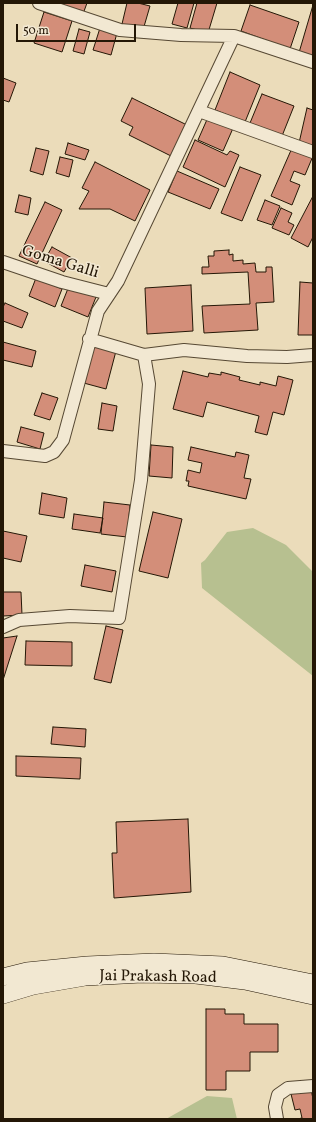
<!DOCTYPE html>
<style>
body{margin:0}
#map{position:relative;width:316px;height:1122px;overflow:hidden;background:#ebdcba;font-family:Vollkorn,serif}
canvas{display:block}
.frame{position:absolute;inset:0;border:4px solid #241706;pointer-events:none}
.scale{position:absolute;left:16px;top:24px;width:120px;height:18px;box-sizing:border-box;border:2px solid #241706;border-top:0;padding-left:5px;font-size:12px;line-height:14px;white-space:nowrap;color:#241706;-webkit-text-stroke:3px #f2e8d2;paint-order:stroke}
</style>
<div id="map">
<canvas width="316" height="1122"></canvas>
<div class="frame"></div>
<div class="scale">50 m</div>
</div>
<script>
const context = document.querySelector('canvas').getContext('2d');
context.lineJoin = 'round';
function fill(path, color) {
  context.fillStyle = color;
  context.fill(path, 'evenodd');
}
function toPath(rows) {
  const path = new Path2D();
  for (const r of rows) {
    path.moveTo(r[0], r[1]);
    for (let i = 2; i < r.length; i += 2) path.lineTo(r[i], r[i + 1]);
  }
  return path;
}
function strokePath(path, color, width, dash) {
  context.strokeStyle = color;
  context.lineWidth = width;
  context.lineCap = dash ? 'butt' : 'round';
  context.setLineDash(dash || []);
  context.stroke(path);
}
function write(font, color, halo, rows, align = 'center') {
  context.font = font + ' Vollkorn,serif';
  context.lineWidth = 3;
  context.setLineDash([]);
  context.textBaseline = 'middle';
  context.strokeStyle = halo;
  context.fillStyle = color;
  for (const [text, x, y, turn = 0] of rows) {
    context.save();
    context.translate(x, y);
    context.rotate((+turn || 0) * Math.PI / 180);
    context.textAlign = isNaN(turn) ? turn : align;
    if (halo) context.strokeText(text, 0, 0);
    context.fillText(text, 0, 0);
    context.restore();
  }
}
const green = toPath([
 [253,528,286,545,313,572,313,676,202,588,201,563,205,560,227,532],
 [207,1096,232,1098,237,1119,166,1119]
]);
const building = toPath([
 [58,3,87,3,83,14,58,3],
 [127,3,138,3,150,6,143,30,122,24,127,3],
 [178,3,194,3,187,28,172,24,178,3],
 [197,3,217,3,208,33,190,28,197,3],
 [250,5,299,22,290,49,241,31,250,5],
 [313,5,313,60,298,56,313,5],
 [44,12,72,21,62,52,34,43,44,12],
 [100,28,117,33,111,55,93,50,100,28],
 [79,29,90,32,84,54,73,51,79,29],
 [230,72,260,85,245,122,215,110,230,72],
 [3,78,16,83,9,102,3,100,3,78],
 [262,94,294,106,282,136,250,123,262,94],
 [132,98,189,126,173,157,129,135,133,127,121,121,132,98],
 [307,108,313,110,313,146,299,143,307,108],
 [209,115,234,126,223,151,198,140,209,115],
 [195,140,227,155,230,151,239,155,225,187,183,167,195,140],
 [68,143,89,150,85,160,65,154,68,143],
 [36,148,49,151,43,175,30,171,36,148],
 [292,148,313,156,305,175,294,171,290,181,300,185,292,205,271,196,292,148],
 [60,157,73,160,69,177,56,173,60,157],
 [95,162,150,190,135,221,110,209,79,209,89,191,82,188,95,162],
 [240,167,261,175,242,221,221,213,240,167],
 [177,171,219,189,210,209,168,192,177,171],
 [19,195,31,198,28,215,15,212,19,195],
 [313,196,313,237,308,247,291,238,313,196],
 [265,200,280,206,272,225,257,220,265,200],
 [45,202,62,210,37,264,19,256,45,202],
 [281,208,292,213,288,222,294,225,289,235,272,228,281,208],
 [52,247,72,258,64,272,44,261,52,247],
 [229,250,229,255,233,254,233,261,243,260,243,264,255,263,256,272,266,272,266,267,272,267,274,302,256,303,258,330,204,333,202,306,250,304,248,272,202,274,202,267,209,267,208,256,214,256,214,251,229,250],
 [36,278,62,289,55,307,29,296,36,278],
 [300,282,313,283,313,335,298,335,300,282],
 [191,285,193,331,147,334,145,288,191,285],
 [69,286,96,297,88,317,61,306,69,286],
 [5,303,28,313,22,328,3,321,3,307,5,303],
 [3,342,36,351,32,367,3,360,3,342],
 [91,343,116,351,106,389,80,382,91,343],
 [183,371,208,377,209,373,221,375,221,372,240,377,239,380,260,385,260,382,276,386,278,376,293,380,284,415,273,412,267,435,255,432,259,416,207,402,203,417,173,409,183,371],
 [42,393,58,398,50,420,34,415,42,393],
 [102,403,117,406,113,431,98,429,102,403],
 [21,427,44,433,40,449,17,442,21,427],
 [151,445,173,447,172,478,149,476,151,445],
 [191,447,235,457,236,452,249,455,244,478,251,479,246,499,188,486,189,481,186,481,188,470,200,473,202,463,188,460,191,447],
 [42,493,67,498,64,518,39,514,42,493],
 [104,502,130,505,127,537,101,534,104,502],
 [153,512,182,519,168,578,139,571,153,512],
 [74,514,103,518,100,533,72,529,74,514],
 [3,531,27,536,21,562,3,558,3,531],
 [85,565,116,571,112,592,81,586,85,565],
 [3,592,21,592,22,615,3,616,3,592],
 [106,626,123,630,111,683,94,679,106,626],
 [17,636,3,680,3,638,17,636],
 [26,641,72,642,72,666,25,665,26,641],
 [53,727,86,729,85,747,51,744,53,727],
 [16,756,81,758,80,779,16,776,16,756],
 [188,819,191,892,114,898,112,853,117,853,116,822,188,819],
 [206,1009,225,1009,225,1014,244,1014,244,1024,278,1024,278,1052,250,1052,250,1071,226,1071,226,1090,206,1090,206,1009],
 [311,1089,313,1099,313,1119,297,1119,302,1118,300,1109,295,1110,291,1094,311,1089]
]);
const minor = toPath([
 [39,3,120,30,181,35,234,36,313,62],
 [199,111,313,152],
 [3,262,62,282,109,294],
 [144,355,184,350,247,356,287,357,313,355],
 [3,451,45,456,54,452,63,440,98,311,118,281,234,36],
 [3,627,19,620,70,616,119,618,141,480,149,384,144,355,89,339],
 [277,1119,275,1107,278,1095,288,1088,313,1086]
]);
const secondary = toPath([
 [3,977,27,971,87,965,154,962,223,965,313,983],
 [3,995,33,986,85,977,142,974,196,975,245,981,313,996]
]);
const streetNames = [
 ["Goma Galli",60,263,17],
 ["Jai Prakash Road",158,978,1]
];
fill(green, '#b7c090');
fill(building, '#d38e79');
strokePath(building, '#241706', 1);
strokePath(minor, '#564833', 14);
strokePath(secondary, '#241706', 18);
strokePath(minor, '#f2e8d2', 12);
strokePath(secondary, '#f2e8d2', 17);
write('16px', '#241706', '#f2e8d2', streetNames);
</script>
